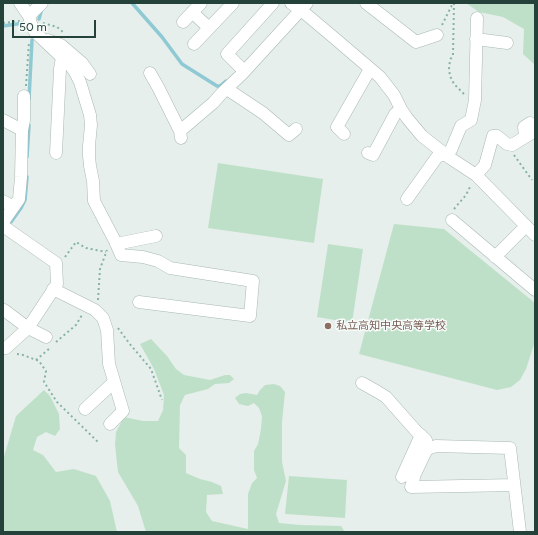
<!DOCTYPE html>
<meta charset="utf-8">
<style>
body{margin:0}
#map{position:relative;width:538px;height:535px;overflow:hidden;background:#e6efeb;font-family:Figtree,sans-serif}
canvas{display:block}
.frame{position:absolute;inset:0;border:4px solid #24423a;pointer-events:none}
.scale{position:absolute;left:12px;top:20px;width:84px;height:18px;box-sizing:border-box;border:2px solid #24423a;border-top:0;padding-left:5px;font-size:12px;line-height:14px;white-space:nowrap;color:#24423a;-webkit-text-stroke:3px #f7fbf9;paint-order:stroke}
</style>
<div id="map">
<canvas width="538" height="535"></canvas>
<div class="frame"></div>
<div class="scale">50 m</div>
</div>
<script>
const context = document.querySelector('canvas').getContext('2d');
context.lineJoin = 'round';
function fill(path, color) {
  context.fillStyle = color;
  context.fill(path, 'evenodd');
}
function toPath(rows) {
  const path = new Path2D();
  for (const r of rows) {
    path.moveTo(r[0], r[1]);
    for (let i = 2; i < r.length; i += 2) path.lineTo(r[i], r[i + 1]);
  }
  return path;
}
function strokePath(path, color, width, dash) {
  context.strokeStyle = color;
  context.lineWidth = width;
  context.lineCap = dash ? 'butt' : 'round';
  context.setLineDash(dash || []);
  context.stroke(path);
}
function write(font, color, halo, rows, align = 'center') {
  context.font = font + ' Figtree,"Noto Sans JP",sans-serif';
  context.lineWidth = 3;
  context.setLineDash([]);
  context.textBaseline = 'middle';
  context.strokeStyle = halo;
  context.fillStyle = color;
  for (const [text, x, y, turn = 0] of rows) {
    context.save();
    context.translate(x, y);
    context.rotate((+turn || 0) * Math.PI / 180);
    context.textAlign = isNaN(turn) ? turn : align;
    if (halo) context.strokeText(text, 0, 0);
    context.fillText(text, 0, 0);
    context.restore();
  }
}
const green = toPath([
 [466,3,535,3,535,65,523,54,524,29,503,17,479,12],
 [218,163,323,179,314,243,208,228],
 [394,224,444,229,535,303,535,341,526,369,520,380,511,387,497,390,359,354],
 [328,244,363,249,352,323,317,317],
 [151,339,167,356,176,369,184,375,210,380,225,375,230,375,234,379,229,383,215,384,208,389,185,395,180,405,179,448,186,455,186,473,200,479,212,482,221,486,223,494,207,495,206,512,212,521,248,529,248,494,252,483,257,478,254,470,254,451,258,444,261,429,262,416,259,408,254,403,248,406,239,404,235,398,240,394,246,393,257,395,260,390,265,385,274,384,280,386,285,392,282,422,282,462,286,481,276,514,279,523,300,525,341,526,345,532,146,532,138,506,118,472,115,445,116,432,124,417,143,421,158,421,163,410,164,395,154,369,140,344],
 [44,390,50,396,59,414,60,429,55,436,46,432,37,437,33,450,43,455,56,472,74,469,96,476,110,501,117,532,3,532,3,460,16,416],
 [289,476,347,480,345,518,285,514]
]);
const stream = toPath([
 [132,3,162,37,182,64,217,86,220,86,226,81],
 [39,19,42,8],
 [3,26,17,24,22,23],
 [29,99,32,40],
 [27,157,29,125],
 [11,222,21,208,25,200,27,177]
]);
const path = toPath([
 [454,3,453,55,450,60,449,69,450,76,454,84,464,94],
 [3,23,20,21],
 [43,23,57,27,64,33],
 [442,25,453,3],
 [26,86,29,42],
 [514,155,532,180],
 [454,209,466,195,471,185],
 [65,257,76,242,86,248,106,252],
 [98,300,100,269,107,250],
 [118,328,129,343,151,369,162,400],
 [56,342,76,325,82,315],
 [17,354,23,355,39,361,46,371,44,382,57,402,99,443],
 [36,360,50,348]
]);
const minor = toPath([
 [20,3,29,16,32,27,35,32,70,65,75,72,80,82,90,115,91,125,89,146,89,156,90,166,93,181,94,201,115,241,121,255,143,257,158,261,170,268,253,281,250,316,139,302],
 [291,3,301,10,332,36,380,77,394,95,401,109,407,118,422,136,450,158,476,175,535,235],
 [366,3,416,42,437,35],
 [192,12,209,28],
 [29,16,42,3],
 [183,22,201,3],
 [476,39,507,43],
 [48,40,61,45,82,63,90,74],
 [194,44,233,3],
 [244,71,227,54,273,3],
 [150,73,158,87,180,131,181,138],
 [227,89,263,113,289,135,296,129],
 [3,120,22,130,21,177,19,199,3,222],
 [22,130,24,120,24,96],
 [180,131,213,103,222,93,242,74,307,3],
 [344,134,337,127,370,69],
 [525,137,524,127,530,123],
 [56,153,60,69,62,57],
 [368,153,373,155,395,114,401,109],
 [476,175,485,165,493,136,497,136,507,144,512,145,535,131],
 [407,199,437,157,445,154,451,150,461,126,471,120,475,100,477,18],
 [3,201,13,207],
 [452,220,535,290],
 [3,226,56,263,57,284,28,328,6,348,3,348],
 [116,244,156,236],
 [495,257,526,226],
 [53,289,95,310,103,318,107,330,109,364,123,411,110,424],
 [4,310,28,328,46,337],
 [362,383,378,392,386,397,417,432,426,440,427,449],
 [85,409,114,382],
 [402,477,421,435],
 [514,485,411,487,415,474,427,449,436,446,510,448,520,532]
]);
const markers = [
 [328,326,4,"#8d6e63"]
];
const educationNames = [
 ["私立高知中央高等学校",336,326]
];
fill(green, '#bfe0c8');
strokePath(stream, '#8ec9d4', 3.5);
strokePath(minor, '#a8b8b2', 13);
strokePath(path, '#86b3a5', 2, [2, 3]);
strokePath(minor, '#fff', 12);
for (const [x, y, r, color] of markers) {
  const dot = new Path2D();
  dot.arc(x, y, r, 0, 2 * Math.PI);
  context.fillStyle = color;
  context.fill(dot);
  strokePath(dot, '#f7fbf9', 1.5);
}
write('11px', '#785e54', '#f7fbf9', educationNames, 'left');
</script>
